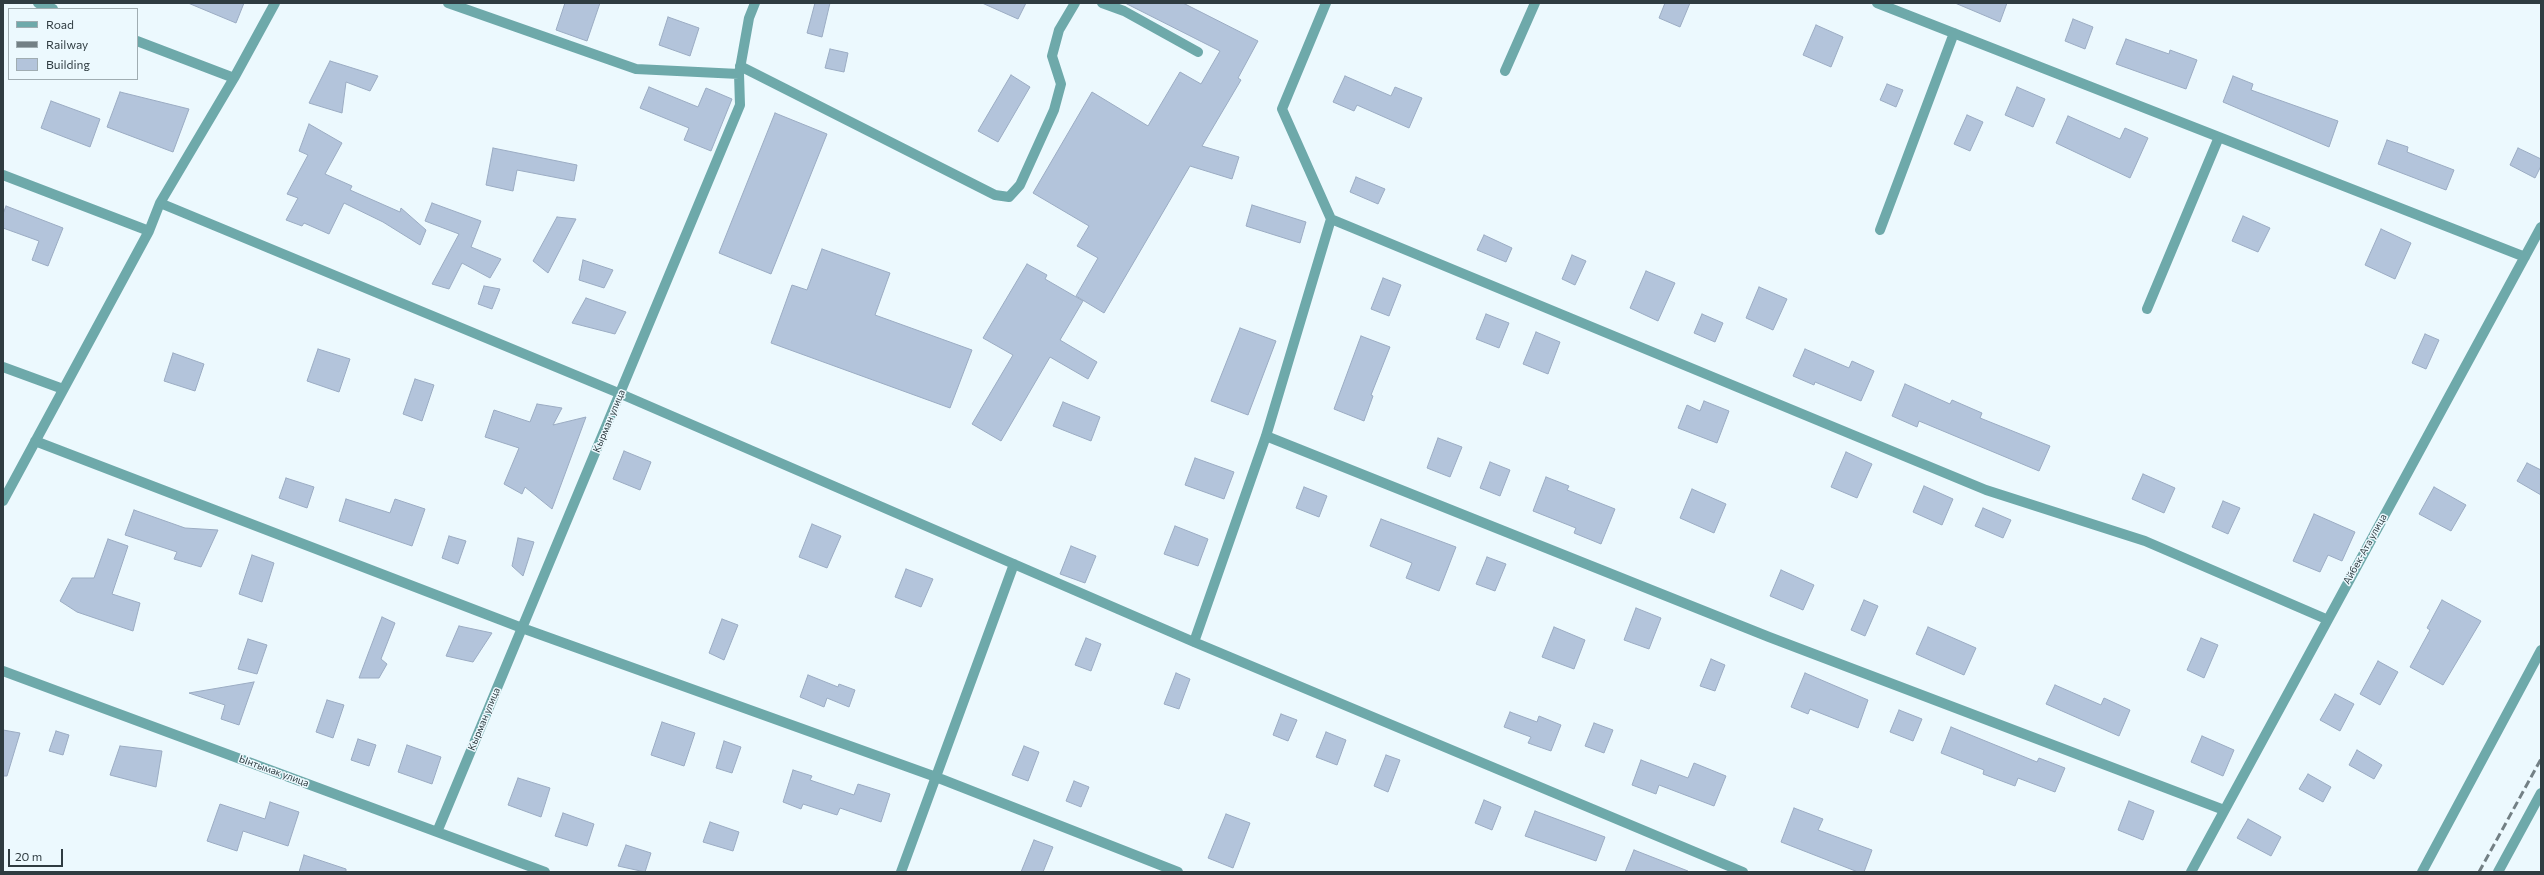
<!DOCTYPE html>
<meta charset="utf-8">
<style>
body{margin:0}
#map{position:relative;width:2544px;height:875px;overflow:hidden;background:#ecf9fe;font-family:Commissioner,sans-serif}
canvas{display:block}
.frame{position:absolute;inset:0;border:4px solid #2f3c41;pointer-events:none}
.legend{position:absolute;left:8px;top:8px;width:130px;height:72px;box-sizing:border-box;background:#ecf9fe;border:1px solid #a0adb2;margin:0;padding:5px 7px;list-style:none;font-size:12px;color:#2f3c41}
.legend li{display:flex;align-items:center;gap:8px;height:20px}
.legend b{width:20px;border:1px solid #a0adb2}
.scale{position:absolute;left:8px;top:849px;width:55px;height:18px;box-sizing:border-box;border:2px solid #2f3c41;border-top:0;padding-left:5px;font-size:12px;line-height:14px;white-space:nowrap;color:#2f3c41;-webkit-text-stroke:3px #ecf9fe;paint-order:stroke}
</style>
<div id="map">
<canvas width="2544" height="875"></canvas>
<div class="frame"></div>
<ul class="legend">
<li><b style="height:5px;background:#6ea9aa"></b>Road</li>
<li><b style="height:5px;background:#738085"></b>Railway</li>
<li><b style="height:11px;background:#b3c4db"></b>Building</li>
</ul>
<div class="scale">20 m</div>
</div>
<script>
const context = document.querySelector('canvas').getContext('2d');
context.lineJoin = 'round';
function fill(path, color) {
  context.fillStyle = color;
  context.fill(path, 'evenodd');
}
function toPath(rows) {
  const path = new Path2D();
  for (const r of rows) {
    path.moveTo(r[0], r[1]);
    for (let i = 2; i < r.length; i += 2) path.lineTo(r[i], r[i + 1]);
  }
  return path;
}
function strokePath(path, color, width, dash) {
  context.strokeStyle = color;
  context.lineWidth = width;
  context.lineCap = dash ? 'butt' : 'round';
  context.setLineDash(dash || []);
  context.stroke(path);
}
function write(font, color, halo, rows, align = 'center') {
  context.font = font + ' Commissioner,sans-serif';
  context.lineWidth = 3;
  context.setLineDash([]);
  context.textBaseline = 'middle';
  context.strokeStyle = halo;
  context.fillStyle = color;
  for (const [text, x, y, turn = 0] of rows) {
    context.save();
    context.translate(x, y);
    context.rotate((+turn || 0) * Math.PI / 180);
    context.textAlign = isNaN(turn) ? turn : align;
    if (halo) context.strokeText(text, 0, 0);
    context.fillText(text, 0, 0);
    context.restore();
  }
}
const building = toPath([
 [188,3,244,3,236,23,188,3],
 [565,3,600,3,587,41,556,30,565,3],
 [815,3,830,3,822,37,807,33,815,3],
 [982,3,1026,3,1018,19,982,3],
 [1125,3,1183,3,1258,41,1238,78,1241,80,1202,146,1239,157,1232,179,1190,166,1104,313,1076,296,1098,258,1077,246,1089,226,1033,193,1092,92,1148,126,1180,72,1201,84,1220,51,1125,3],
 [1665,3,1690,3,1680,27,1659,18,1665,3],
 [1955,3,2007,3,2000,22,1955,3],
 [668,17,699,28,690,56,659,45,668,17],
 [2073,19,2093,27,2085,49,2065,41,2073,19],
 [1816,25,1843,37,1831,67,1803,55,1816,25],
 [2126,39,2169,54,2170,50,2197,60,2186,89,2116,64,2126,39],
 [830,49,848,53,844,72,825,68,830,49],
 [330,61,378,76,370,91,346,82,342,113,309,103,330,61],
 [1011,75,1030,87,998,142,978,131,1011,75],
 [1345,76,1391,96,1395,87,1422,98,1409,128,1357,105,1354,111,1333,102,1345,76],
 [2233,76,2253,84,2251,90,2338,121,2329,147,2223,102,2233,76],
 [1887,84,1903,90,1896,107,1880,100,1887,84],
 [649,87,698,107,706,88,732,99,711,151,684,140,689,128,640,108,649,87],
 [2017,87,2045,99,2033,127,2005,115,2017,87],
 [120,92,189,109,173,152,107,127,120,92],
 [51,101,100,119,90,147,41,128,51,101],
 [775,113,827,134,771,274,719,253,775,113],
 [1967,115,1983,122,1970,151,1954,144,1967,115],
 [2068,116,2120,139,2125,128,2148,138,2130,178,2056,143,2068,116],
 [309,124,342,143,325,174,352,186,350,190,400,212,401,208,426,230,420,245,383,222,344,203,329,234,304,223,302,226,286,220,298,198,287,194,308,155,299,151,309,124],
 [2387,140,2408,147,2407,152,2454,170,2446,190,2378,164,2387,140],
 [493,148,577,165,574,181,517,170,513,191,486,185,493,148],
 [2518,148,2541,159,2541,166,2535,178,2510,165,2518,148],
 [1356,177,1385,189,1378,204,1350,192,1356,177],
 [432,203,481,221,471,247,501,259,490,278,462,263,449,289,432,284,459,234,425,221,432,203],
 [1252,205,1306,222,1300,243,1246,226,1252,205],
 [6,206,63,228,48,266,32,260,39,241,3,228,3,214,6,206],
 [2243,216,2270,228,2258,252,2232,241,2243,216],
 [557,217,576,219,548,273,533,261,557,217],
 [2381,229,2411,243,2395,279,2365,265,2381,229],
 [1484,235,1512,248,1506,262,1477,250,1484,235],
 [822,249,890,273,875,315,972,350,950,408,771,343,792,285,807,290,822,249],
 [1572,255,1586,261,1575,285,1562,279,1572,255],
 [583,260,613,270,604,288,579,280,583,260],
 [1027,264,1047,275,1045,279,1083,301,1060,340,1097,362,1088,379,1050,357,1001,441,972,424,1013,355,983,338,1027,264],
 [1646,271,1675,283,1658,321,1630,308,1646,271],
 [1383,278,1401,285,1389,316,1371,309,1383,278],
 [484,286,500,289,492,309,478,304,484,286],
 [1759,287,1787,299,1773,330,1746,318,1759,287],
 [586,298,626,312,615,334,572,323,586,298],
 [1486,314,1509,323,1499,348,1476,339,1486,314],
 [1702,314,1723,323,1715,342,1694,333,1702,314],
 [1240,328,1276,341,1248,415,1211,401,1240,328],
 [1536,332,1560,342,1548,374,1523,364,1536,332],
 [2425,334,2439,340,2426,369,2412,363,2425,334],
 [1361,336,1390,347,1371,395,1373,396,1364,421,1334,409,1361,336],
 [318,349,350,359,339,392,307,381,318,349],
 [1805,349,1849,368,1852,361,1874,371,1861,401,1815,382,1814,385,1793,376,1805,349],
 [173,353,204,364,195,391,164,381,173,353],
 [415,379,434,385,422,421,403,414,415,379],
 [1905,384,1950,404,1952,400,1982,413,1980,418,2050,446,2039,471,1919,421,1917,427,1892,416,1905,384],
 [1704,401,1729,411,1717,443,1678,428,1687,405,1700,411,1704,401],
 [1063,402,1100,417,1091,441,1053,426,1063,402],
 [537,404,562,408,553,425,586,417,552,509,525,487,522,494,504,484,519,448,485,437,494,410,530,422,537,404],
 [1438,438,1462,447,1450,477,1427,468,1438,438],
 [624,451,651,462,640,490,613,479,624,451],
 [1846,452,1872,464,1857,498,1831,487,1846,452],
 [1195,458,1234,472,1224,499,1185,485,1195,458],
 [1490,462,1510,470,1500,496,1480,488,1490,462],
 [2527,463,2541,470,2541,495,2517,481,2527,463],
 [2143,474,2175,488,2164,513,2132,499,2143,474],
 [1546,477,1569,486,1567,490,1615,509,1601,544,1574,533,1576,528,1533,511,1546,477],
 [286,478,314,487,307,508,279,498,286,478],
 [1924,486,1953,499,1942,525,1913,512,1924,486],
 [1304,487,1327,496,1319,517,1296,508,1304,487],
 [2434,487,2466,505,2451,531,2419,514,2434,487],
 [1692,489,1726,504,1714,533,1680,518,1692,489],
 [346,499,390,513,395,499,425,509,412,546,339,521,346,499],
 [2223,501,2240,508,2228,534,2212,527,2223,501],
 [1983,508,2011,520,2003,538,1975,526,1983,508],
 [134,510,185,528,218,530,201,567,174,559,177,552,125,535,134,510],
 [2314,514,2355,532,2342,561,2328,555,2320,572,2293,561,2314,514],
 [1381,519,1456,547,1439,591,1406,578,1412,563,1370,546,1381,519],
 [812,524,841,536,827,568,799,557,812,524],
 [1175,526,1208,539,1198,566,1164,554,1175,526],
 [449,536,466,541,458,564,442,558,449,536],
 [518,538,534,542,523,576,512,566,518,538],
 [108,539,128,546,112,594,140,603,133,631,77,612,60,601,72,578,94,578,108,539],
 [1071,546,1096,556,1085,583,1060,574,1071,546],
 [252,555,274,563,262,602,239,594,252,555],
 [1487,557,1506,564,1495,591,1476,584,1487,557],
 [906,569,933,579,921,607,895,597,906,569],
 [1781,570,1814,585,1803,610,1770,596,1781,570],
 [1864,600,1878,606,1865,636,1851,630,1864,600],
 [2442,600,2481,621,2443,685,2410,667,2430,630,2427,628,2442,600],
 [1636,608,1661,618,1649,649,1624,640,1636,608],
 [382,617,395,623,381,659,387,664,379,678,359,678,382,617],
 [722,619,738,625,724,660,709,653,722,619],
 [459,626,492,633,473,662,446,656,459,626],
 [1554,627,1585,640,1574,669,1542,657,1554,627],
 [1928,627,1976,648,1964,675,1916,654,1928,627],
 [1086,638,1101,644,1091,671,1075,665,1086,638],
 [2201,638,2218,645,2204,678,2187,670,2201,638],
 [248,639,267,645,257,674,238,669,248,639],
 [1711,659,1725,665,1715,691,1700,686,1711,659],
 [2378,661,2398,672,2380,705,2360,694,2378,661],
 [1176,673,1190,679,1179,709,1164,704,1176,673],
 [1805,673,1868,700,1858,728,1810,709,1808,714,1791,707,1805,673],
 [808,675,838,687,839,684,855,690,849,707,827,698,824,707,800,697,808,675],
 [254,682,239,725,221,719,225,705,189,693,254,682],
 [2055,685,2101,705,2104,698,2130,710,2119,736,2046,704,2055,685],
 [2335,694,2354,704,2340,731,2320,720,2335,694],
 [327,700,344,705,333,738,316,732,327,700],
 [1899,710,1922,719,1913,741,1890,732,1899,710],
 [1510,712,1537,722,1539,716,1561,725,1551,751,1528,743,1531,737,1504,727,1510,712],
 [1281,714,1297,720,1288,741,1273,735,1281,714],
 [662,722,695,733,684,766,651,755,662,722],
 [1594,723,1613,730,1604,753,1585,746,1594,723],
 [1951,727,2037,762,2039,758,2065,768,2055,792,2018,778,2015,786,1983,774,1984,770,1941,753,1951,727],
 [3,730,20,733,7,776,3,776,3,730],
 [56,731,69,735,63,755,49,751,56,731],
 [1326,732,1346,740,1337,765,1316,757,1326,732],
 [2202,736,2234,750,2223,776,2191,762,2202,736],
 [358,739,376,745,369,766,351,760,358,739],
 [724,741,741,747,732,773,716,768,724,741],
 [407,745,441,757,432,784,398,772,407,745],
 [120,746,162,751,156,787,110,775,120,746],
 [1024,746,1039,752,1028,781,1012,775,1024,746],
 [2357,750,2382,765,2374,779,2349,765,2357,750],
 [1386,755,1400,760,1388,792,1374,786,1386,755],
 [1641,760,1688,778,1694,763,1726,776,1714,806,1659,785,1656,794,1632,785,1641,760],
 [793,770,812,776,810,780,854,795,858,784,890,794,881,822,840,808,837,815,803,804,801,809,783,802,793,770],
 [2308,774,2331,787,2323,802,2299,789,2308,774],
 [518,778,550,788,541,817,508,805,518,778],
 [1074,781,1089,787,1081,807,1066,801,1074,781],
 [1484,800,1501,807,1492,830,1475,823,1484,800],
 [2129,801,2154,811,2143,840,2118,830,2129,801],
 [270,802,299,812,288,846,243,831,237,851,207,841,220,804,265,819,270,802],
 [1794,808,1823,819,1818,830,1872,850,1864,872,1858,872,1781,842,1794,808],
 [1535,811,1605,837,1596,861,1525,836,1535,811],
 [563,813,594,824,587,846,555,836,563,813],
 [1226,814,1250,823,1233,868,1208,858,1226,814],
 [2248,819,2281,837,2271,856,2237,838,2248,819],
 [710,822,739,832,733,851,703,842,710,822],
 [1034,840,1053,847,1043,872,1021,872,1034,840],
 [626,845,651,853,645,872,618,866,626,845],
 [1634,850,1688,871,1688,872,1625,872,1634,850],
 [304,855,346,869,346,872,299,872,304,855]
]);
const minor = toPath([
 [38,3,53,9],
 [448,3,636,69,739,74],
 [1102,3,1124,11,1198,52],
 [1877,3,2525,257],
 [137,41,234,78],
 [740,66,995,195,1009,197,1020,185,1054,110,1061,84,1052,56,1059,30,1075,3],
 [1505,71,1535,3],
 [3,175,149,231],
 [160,203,621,394,1194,642,1743,872],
 [1331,219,1986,490,2145,541,2326,619],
 [1880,230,1954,33],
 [2147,309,2219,137],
 [3,367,63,389],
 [1266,436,1769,637,2224,810],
 [35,441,522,628,936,777,1178,872],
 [3,501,149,231,160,203,234,78,275,3],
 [1194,642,1266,436,1331,219,1282,109,1326,3],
 [3,671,545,872],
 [437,832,740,105,739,74,749,18,755,3],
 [901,872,1014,564],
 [2191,872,2541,227],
 [2422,872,2541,650],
 [2498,872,2541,793]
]);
const rail = toPath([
 [2479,872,2541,759]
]);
const streetNames = [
 ["Кырман улица",609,421,-67],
 ["Айбек-Ата улица",2365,549,-61],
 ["Кырман улица",484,719,-67],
 ["Ынтымак улица",274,771,20]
];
fill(building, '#b3c4db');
strokePath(building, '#9bacc3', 1);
strokePath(minor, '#6ea9aa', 10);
strokePath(rail, '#738085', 3, [8, 4]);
write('10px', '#2f3c41', '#ecf9fe', streetNames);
</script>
